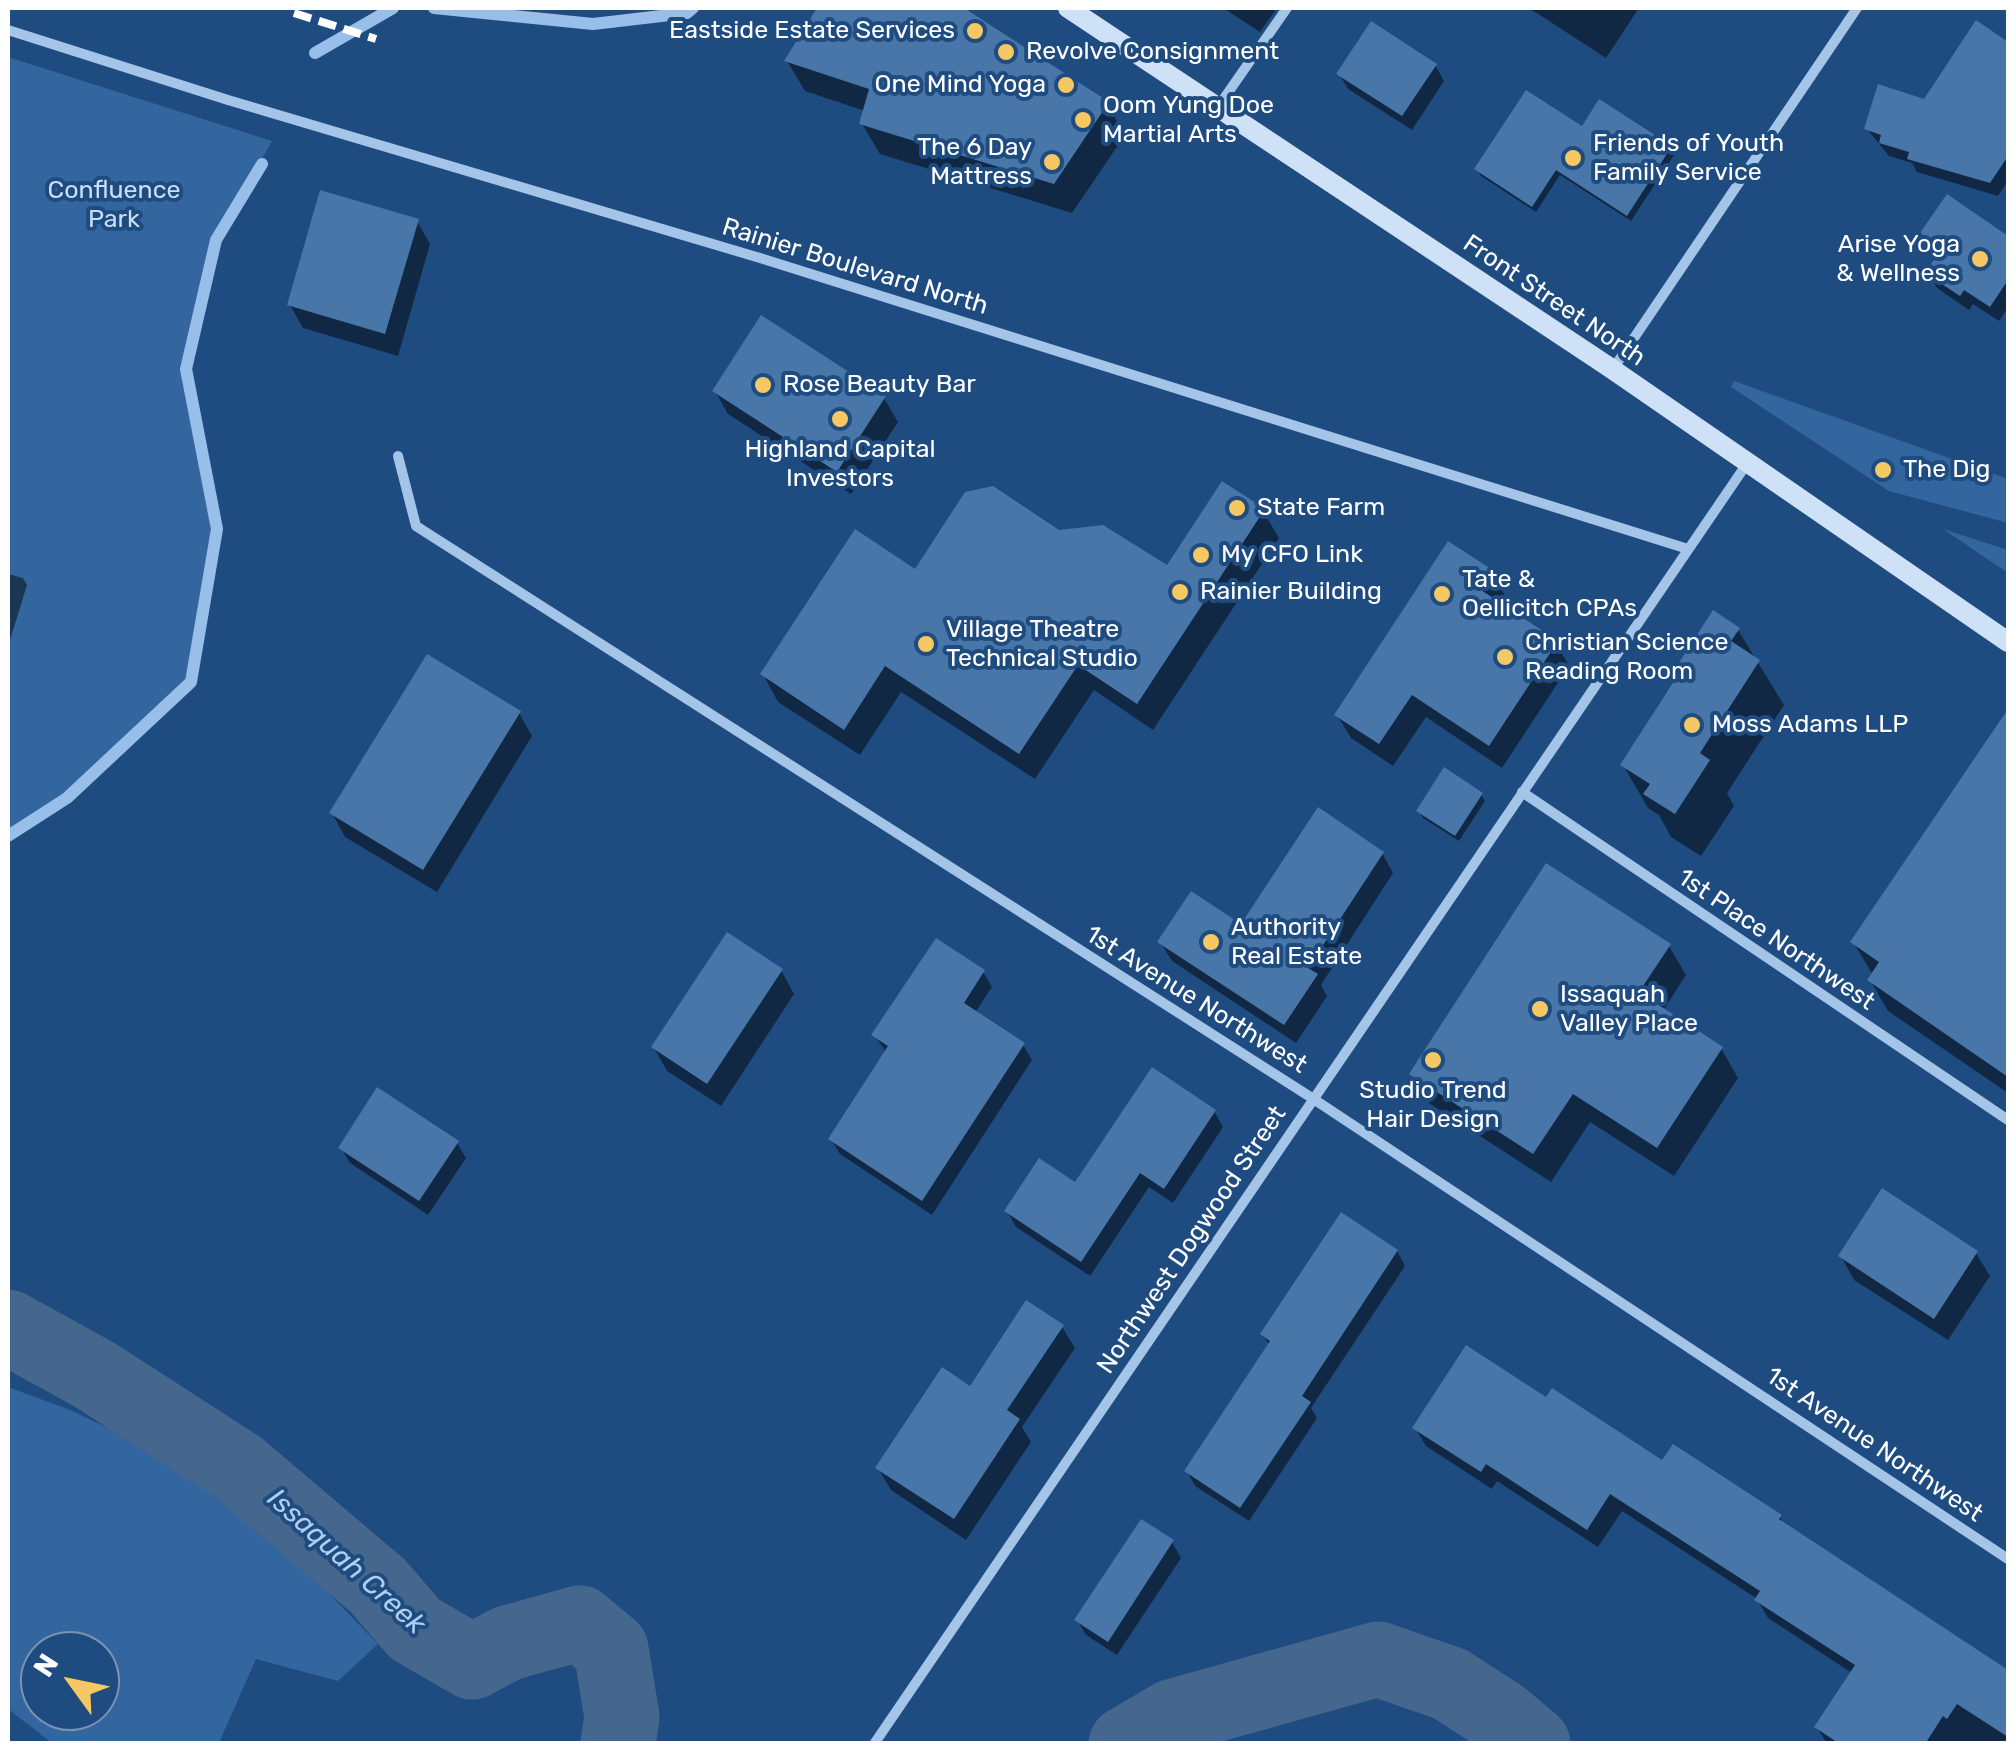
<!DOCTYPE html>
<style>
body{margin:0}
#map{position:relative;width:2016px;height:1751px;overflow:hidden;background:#1f4c80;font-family:Rubik,sans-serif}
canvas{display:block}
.frame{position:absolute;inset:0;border:10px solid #fff;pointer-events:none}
.north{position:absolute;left:20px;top:1631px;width:100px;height:100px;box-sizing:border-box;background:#1f4c80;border:2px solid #7994b3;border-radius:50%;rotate:303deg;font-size:28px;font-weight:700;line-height:40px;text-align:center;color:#fff}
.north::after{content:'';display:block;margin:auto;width:35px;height:45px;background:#f6c864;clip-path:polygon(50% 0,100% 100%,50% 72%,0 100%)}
</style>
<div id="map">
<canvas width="2016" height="1751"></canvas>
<div class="frame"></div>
<div class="north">N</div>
</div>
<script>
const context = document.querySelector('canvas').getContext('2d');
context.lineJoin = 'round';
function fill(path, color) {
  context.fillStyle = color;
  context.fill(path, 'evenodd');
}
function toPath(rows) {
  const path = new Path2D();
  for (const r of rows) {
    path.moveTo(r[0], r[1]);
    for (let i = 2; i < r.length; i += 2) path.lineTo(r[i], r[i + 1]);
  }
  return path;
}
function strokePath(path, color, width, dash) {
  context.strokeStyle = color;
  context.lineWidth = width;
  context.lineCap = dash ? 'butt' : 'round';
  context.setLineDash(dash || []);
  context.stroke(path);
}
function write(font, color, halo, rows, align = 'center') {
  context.font = font + ' Rubik,sans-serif';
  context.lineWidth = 8;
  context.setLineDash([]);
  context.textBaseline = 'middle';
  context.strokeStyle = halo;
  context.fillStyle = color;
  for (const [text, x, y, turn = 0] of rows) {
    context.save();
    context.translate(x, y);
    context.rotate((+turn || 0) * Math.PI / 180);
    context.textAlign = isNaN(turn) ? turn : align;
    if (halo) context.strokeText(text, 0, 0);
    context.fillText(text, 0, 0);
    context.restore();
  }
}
const green = toPath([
 [8,57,272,141,216,240,186,369,217,529,191,682,67,798,8,836],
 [1734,381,2008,479,2008,523,1889,491,1731,387],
 [1943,529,2008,550,2008,573],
 [8,1387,70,1410,184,1464,282,1545,378,1644,338,1681,256,1659,219,1743,52,1743,8,1709],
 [100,1651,100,1711,40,1711,40,1651]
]);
const shadow = toPath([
 [820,8,959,8,1107,104,1125,135,1072,213,880,154,862,124,865,111,805,91,787,61],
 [1223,8,1277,8,1260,32],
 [1529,8,1639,8,1606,58],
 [1976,24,2008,45,2008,181,1998,196,1917,172,1912,163,1889,156,1867,129,1925,102],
 [1435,65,1444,81,1412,130,1348,89,1339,74],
 [1583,130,1670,148,1674,155,1631,221,1560,175,1536,212,1481,176,1477,169],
 [1948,197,2008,239,2008,307,1999,321,1973,304,1969,310,1937,288,1928,273,1941,254,1932,248,1923,233],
 [417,221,430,244,398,356,303,328,290,305],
 [715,391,884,398,898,422,851,494,728,414],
 [1263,511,1279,538,1153,730,1094,690,1035,779,901,692,860,755,778,702,763,674,915,572,1058,533,1168,568],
 [1492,573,1505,596,1500,605,1556,642,1569,666,1502,768,1426,717,1393,766,1351,738,1337,715],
 [8,574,23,578,27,585,10,640,8,639],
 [1738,630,1784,705,1727,793,1734,806,1701,856,1671,837,1659,815,1648,808,1623,765,1679,678,1676,672],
 [519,713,532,736,437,892,345,837,332,813],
 [2006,717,2008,719,2008,1093,1888,1011,1870,980,1873,975,1853,942],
 [1481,794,1485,801,1459,841,1423,818,1419,811],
 [1382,853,1393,873,1321,985,1327,996,1296,1043,1172,961,1160,942,1242,927],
 [1669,946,1686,975,1663,1011,1721,1048,1738,1078,1674,1176,1590,1122,1551,1182,1429,1103,1412,1074],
 [781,970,794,994,721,1106,667,1071,654,1048],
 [983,972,992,987,975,1013,1023,1045,1032,1060,932,1215,840,1154,831,1139,887,1053,874,1035],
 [1214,1111,1223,1127,1173,1203,1149,1187,1090,1276,1016,1227,1007,1211,1076,1186],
 [457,1143,466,1158,428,1215,350,1163,341,1148],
 [1397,1251,1405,1266,1311,1408,1317,1418,1249,1521,1195,1486,1187,1471,1270,1346,1263,1335],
 [1976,1253,1990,1276,1948,1340,1854,1280,1841,1256],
 [1062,1327,1075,1348,1022,1427,1031,1442,966,1540,891,1490,878,1468,971,1389],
 [1547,1401,1663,1464,1780,1517,1786,1527,2008,1673,2008,1744,1827,1744,1817,1727,1852,1673,1768,1618,1756,1598,1622,1511,1598,1547,1497,1481,1492,1489,1426,1446,1415,1428],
 [1172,1542,1181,1558,1117,1655,1086,1635,1077,1620]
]);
const stream = toPath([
 [434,8,593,24,687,13,693,8],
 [315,53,393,8],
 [8,836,67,798,191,682,217,529,186,369,216,240,262,164]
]);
const river = toPath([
 [8,1327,95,1375,239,1468,378,1586,415,1629,472,1662,508,1643,580,1623,611,1649,622,1717,618,1744],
 [1126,1744,1174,1716,1378,1659,1450,1684,1501,1717,1533,1744]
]);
const building = toPath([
 [817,8,964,8,1109,102,1054,184,859,124,869,89,784,61],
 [1976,20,2008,42,2008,156,1990,183,1907,159,1909,152,1879,143,1881,135,1864,129,1878,84,1924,99],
 [1371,21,1437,64,1402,116,1336,74],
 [1526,90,1582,126,1599,99,1672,146,1627,216,1556,170,1532,207,1474,169],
 [320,190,419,219,385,334,287,305],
 [1947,194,2008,236,2008,280,1990,307,1964,290,1960,296,1925,273,1942,248,1920,233],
 [761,315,886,396,837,472,712,391],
 [1222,481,1265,509,1137,704,1078,665,1019,754,885,666,844,730,760,674,855,529,915,569,965,492,993,486,1059,530,1103,525,1167,565],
 [1448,541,1494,571,1481,590,1558,641,1489,746,1412,695,1379,744,1334,715],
 [1713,610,1740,628,1731,641,1760,660,1700,753,1710,760,1675,814,1643,794,1650,784,1620,765,1678,675,1673,672],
 [427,654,521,711,423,870,329,813],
 [2008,709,2008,1077,1867,980,1879,962,1850,942],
 [1444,767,1483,793,1455,836,1416,811],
 [1318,807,1384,852,1308,968,1318,974,1284,1025,1157,942,1191,891,1241,924],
 [1546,863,1671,944,1639,992,1723,1047,1657,1148,1573,1094,1533,1154,1409,1074],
 [727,932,783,969,707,1084,651,1047],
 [936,938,985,970,964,1003,1025,1043,922,1201,828,1139,888,1046,871,1035],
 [1152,1067,1216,1110,1164,1189,1140,1173,1081,1262,1004,1211,1039,1158,1075,1182],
 [377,1087,459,1141,419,1201,338,1148],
 [1882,1188,1978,1251,1934,1319,1838,1256],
 [1341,1212,1398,1250,1302,1396,1311,1402,1240,1508,1184,1471,1270,1341,1260,1334],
 [1026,1300,1064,1325,1007,1410,1020,1419,954,1519,875,1468,942,1367,970,1386],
 [1466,1345,1546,1397,1552,1388,1662,1460,1673,1444,1782,1515,1779,1519,2008,1670,2008,1737,1957,1704,1947,1719,1943,1716,1925,1744,1840,1744,1814,1727,1855,1665,1754,1600,1760,1591,1610,1494,1587,1530,1486,1464,1481,1472,1412,1428],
 [1141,1519,1174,1540,1108,1642,1074,1620]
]);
const minor = toPath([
 [8,30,228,100,760,258,1688,549],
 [1218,107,1287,8],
 [1613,369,1857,8],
 [398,456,416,526,1312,1098,2008,1559],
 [1522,792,2008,1120],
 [874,1744,1748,462]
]);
const secondary = toPath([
 [1068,8,1609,367,2008,642]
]);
const rail = toPath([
 [294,13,376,39]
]);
const markers = [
 [975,31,10,"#f6c864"],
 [1006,52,10,"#f6c864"],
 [1066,85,10,"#f6c864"],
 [1083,120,10,"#f6c864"],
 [1573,158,10,"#f6c864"],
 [1052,162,10,"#f6c864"],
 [1980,259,10,"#f6c864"],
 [763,385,10,"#f6c864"],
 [840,419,10,"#f6c864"],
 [1883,470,10,"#f6c864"],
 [1237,508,10,"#f6c864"],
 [1201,555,10,"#f6c864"],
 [1180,592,10,"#f6c864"],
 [1442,594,10,"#f6c864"],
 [926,644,10,"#f6c864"],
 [1505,657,10,"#f6c864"],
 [1692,725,10,"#f6c864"],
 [1211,942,10,"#f6c864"],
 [1540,1009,10,"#f6c864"],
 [1433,1060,10,"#f6c864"]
];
const poiNames = [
 ["Eastside Estate Services",955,31,"right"],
 ["Revolve Consignment",1026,52],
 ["One Mind Yoga",1046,85,"right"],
 ["Oom Yung Doe",1103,106],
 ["Martial Arts",1103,135],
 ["Friends of Youth",1593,144],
 ["Family Service",1593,173],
 ["The 6 Day",1032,148,"right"],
 ["Mattress",1032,177,"right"],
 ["Arise Yoga",1960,245,"right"],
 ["& Wellness",1960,274,"right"],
 ["Rose Beauty Bar",783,385],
 ["Highland Capital",840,450,"center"],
 ["Investors",840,479,"center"],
 ["The Dig",1903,470],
 ["State Farm",1257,508],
 ["My CFO Link",1221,555],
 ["Tate &",1462,580],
 ["Oellicitch CPAs",1462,609],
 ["Rainier Building",1200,592],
 ["Village Theatre",946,630],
 ["Technical Studio",946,659],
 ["Christian Science",1525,643],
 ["Reading Room",1525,672],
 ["Moss Adams LLP",1712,725],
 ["Authority",1231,928],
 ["Real Estate",1231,957],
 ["Issaquah",1560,995],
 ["Valley Place",1560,1024],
 ["Studio Trend",1433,1091,"center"],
 ["Hair Design",1433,1120,"center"]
];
const parkNames = [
 ["Confluence",114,191],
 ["Park",114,220]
];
const streetNames = [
 ["Rainier Boulevard North",855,267,17],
 ["Front Street North",1554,301,34],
 ["1st Place Northwest",1776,940,34],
 ["1st Avenue Northwest",1196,1000,32],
 ["Northwest Dogwood Street",1192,1240,-56],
 ["1st Avenue Northwest",1874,1445,34]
];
const waterNames = [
 ["Issaquah Creek",346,1562,42]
];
fill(green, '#33659e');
fill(shadow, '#0007');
strokePath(stream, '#98bfe9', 12);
strokePath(river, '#46678d', 75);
fill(building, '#4876a9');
strokePath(minor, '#a4c4e8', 10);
strokePath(secondary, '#cfe1f6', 20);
strokePath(rail, '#fff', 8, [18, 8]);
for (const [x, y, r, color] of markers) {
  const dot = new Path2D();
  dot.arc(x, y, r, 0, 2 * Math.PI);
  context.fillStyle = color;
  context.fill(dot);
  strokePath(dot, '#1f4c80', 4);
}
write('25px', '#fff', '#1f4c80', poiNames, 'left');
write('25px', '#c8def6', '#1f4c80', parkNames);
write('25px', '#fff', '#1f4c80', streetNames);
write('italic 28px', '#afcef0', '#1f4c80', waterNames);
</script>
